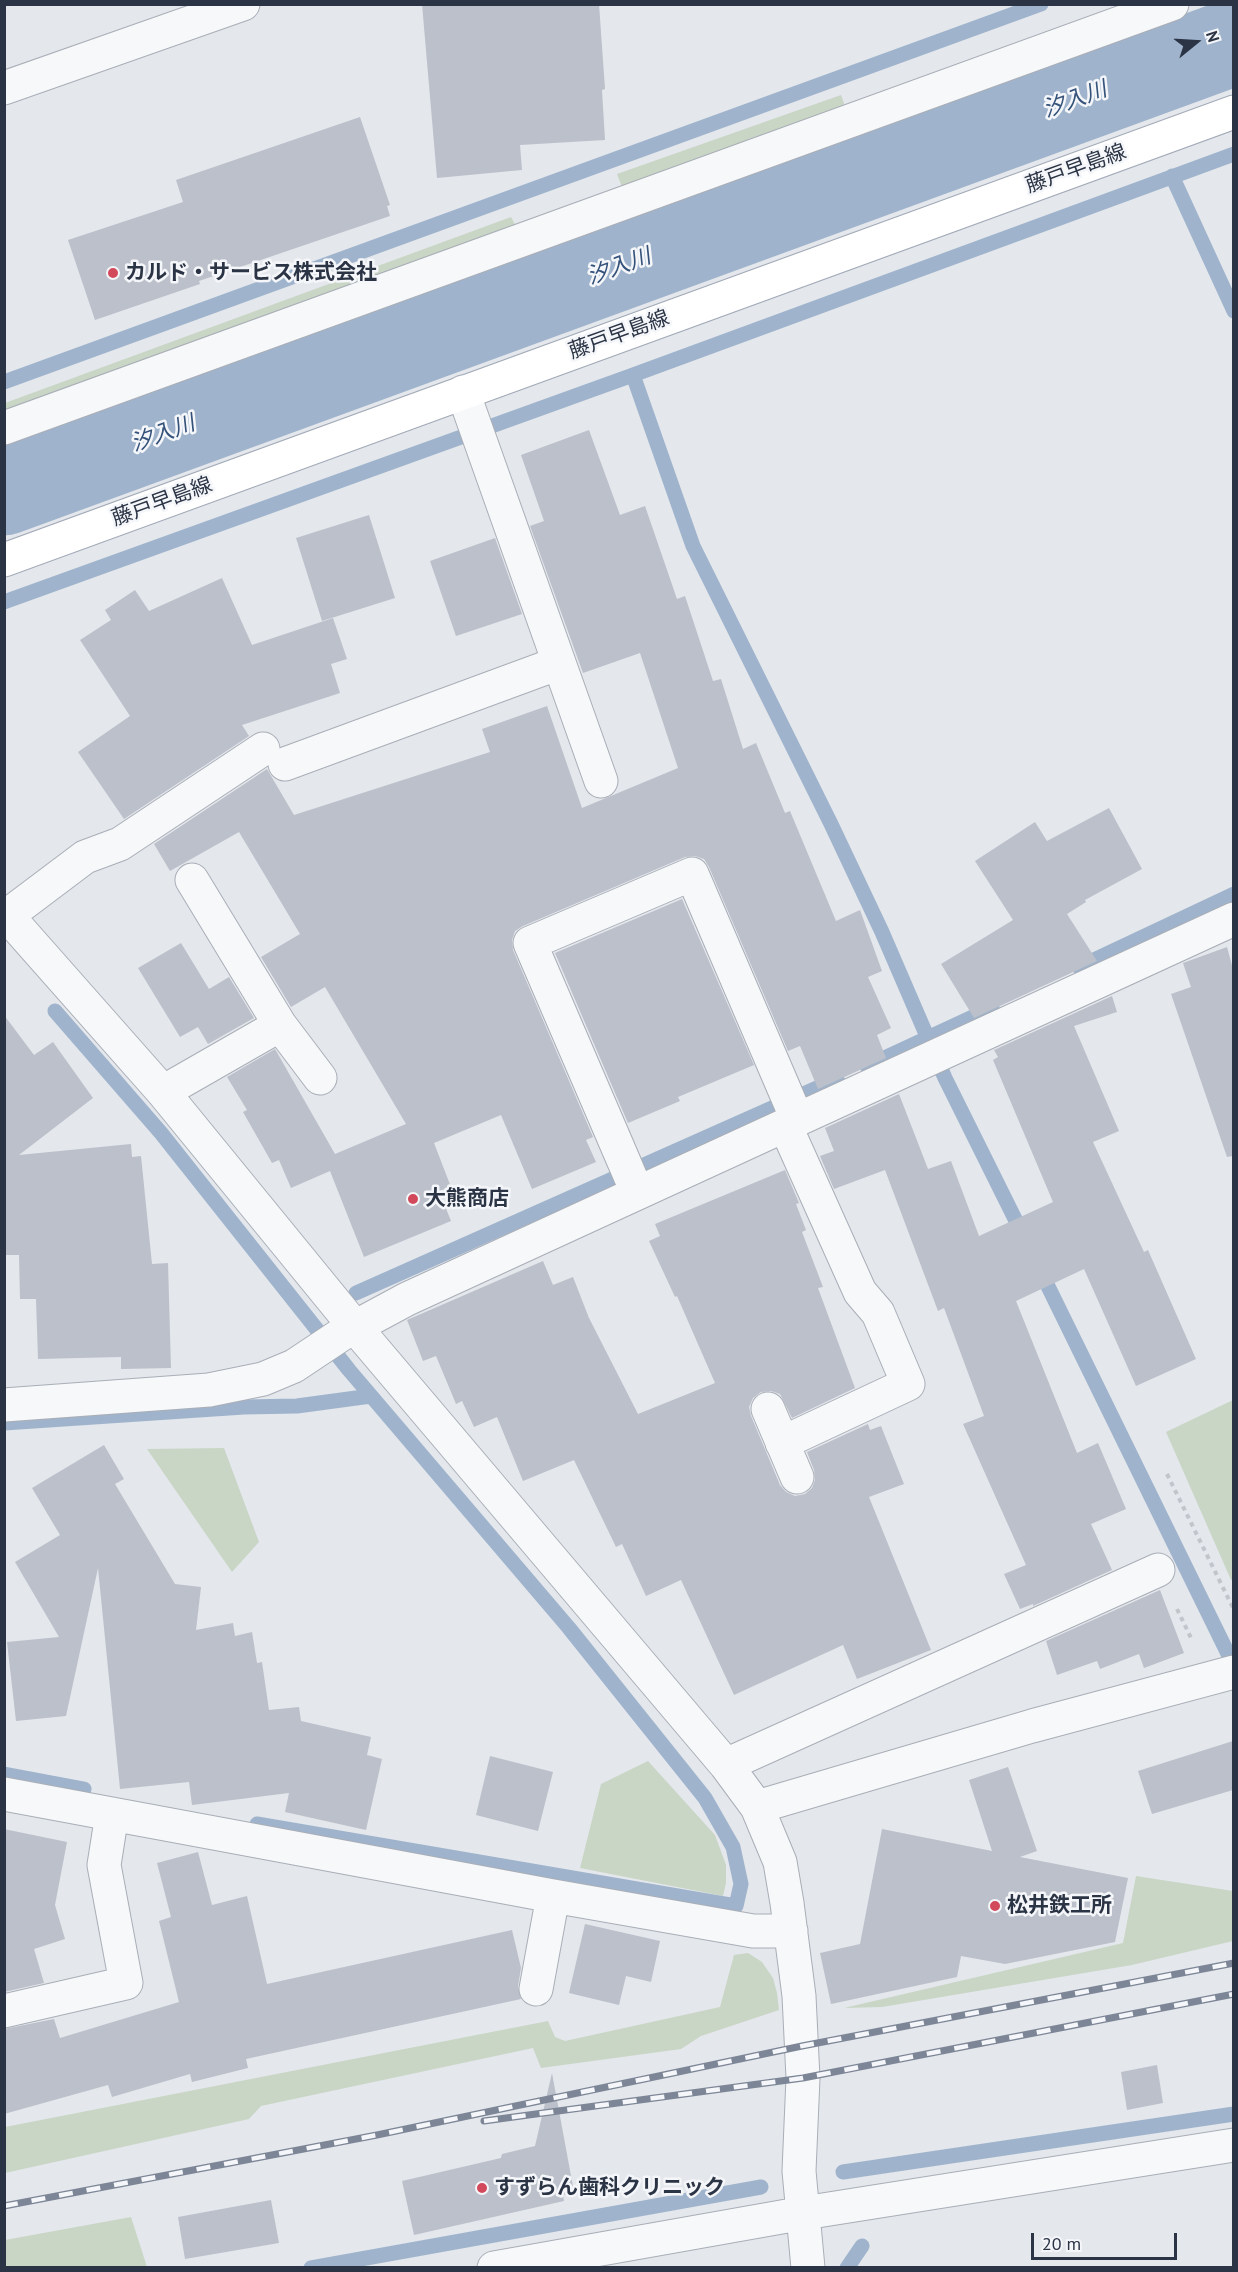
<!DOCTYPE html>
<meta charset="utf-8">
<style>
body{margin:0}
#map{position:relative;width:1238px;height:2272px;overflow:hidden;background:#e4e7ec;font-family:"PT Sans",sans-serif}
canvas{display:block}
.frame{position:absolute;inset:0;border:6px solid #2b3445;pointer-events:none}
.north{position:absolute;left:1166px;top:12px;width:60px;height:60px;-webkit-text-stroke:4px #f4f6f9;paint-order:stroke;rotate:72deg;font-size:16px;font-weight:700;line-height:24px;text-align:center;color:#2b3445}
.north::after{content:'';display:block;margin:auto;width:21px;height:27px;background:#2b3445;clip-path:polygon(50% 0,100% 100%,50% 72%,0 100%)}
.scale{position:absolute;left:1031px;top:2233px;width:146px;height:27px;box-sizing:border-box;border:3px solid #2b3445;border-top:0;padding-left:8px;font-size:18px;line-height:21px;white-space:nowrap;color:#2b3445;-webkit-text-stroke:4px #f4f6f9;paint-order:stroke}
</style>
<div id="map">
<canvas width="1238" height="2272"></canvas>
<div class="frame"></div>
<div class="north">N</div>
<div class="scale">20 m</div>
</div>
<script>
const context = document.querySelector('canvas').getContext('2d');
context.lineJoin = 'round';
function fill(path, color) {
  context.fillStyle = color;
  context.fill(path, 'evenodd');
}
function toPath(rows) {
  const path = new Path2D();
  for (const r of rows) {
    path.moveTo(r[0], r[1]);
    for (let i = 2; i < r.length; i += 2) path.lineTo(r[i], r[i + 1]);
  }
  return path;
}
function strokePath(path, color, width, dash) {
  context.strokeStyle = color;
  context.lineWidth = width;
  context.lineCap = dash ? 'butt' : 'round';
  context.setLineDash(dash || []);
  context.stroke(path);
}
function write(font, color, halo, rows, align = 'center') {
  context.font = font + ' "PT Sans","Noto Sans JP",sans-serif';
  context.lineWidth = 5;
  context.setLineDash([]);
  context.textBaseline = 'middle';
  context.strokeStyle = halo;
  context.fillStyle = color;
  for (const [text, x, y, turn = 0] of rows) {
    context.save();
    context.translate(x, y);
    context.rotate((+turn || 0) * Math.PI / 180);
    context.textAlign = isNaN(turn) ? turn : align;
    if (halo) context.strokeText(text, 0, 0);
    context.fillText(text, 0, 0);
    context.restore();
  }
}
const green = toPath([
 [1095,50,1101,70,398,327,5,474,4,442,495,268],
 [841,95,847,112,625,195,617,174],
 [511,217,519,232,5,419,5,403],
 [1233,1400,1234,1578,1231,1580,1166,1432],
 [224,1448,259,1542,232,1572,147,1449],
 [648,1761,715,1835,726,1865,726,1883,723,1896,580,1868,601,1784],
 [1136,1876,1233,1891,1233,1941,1132,1965,882,2007,844,2008,1123,1943],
 [748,1953,762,1962,773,1978,777,1993,779,2010,701,2036,681,2049,541,2068,533,2048,261,2106,249,2119,5,2173,5,2127,548,2021,555,2037,565,2041,720,2007,734,1955],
 [131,2217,147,2267,5,2267,5,2240]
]);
const stream = toPath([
 [1172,176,1234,311],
 [633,375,693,546,831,824,882,932,945,1078,1024,1237],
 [4,382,1041,4],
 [4,602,633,375,1234,154],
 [1079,967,1234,894],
 [55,1011,161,1133,349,1370,569,1628,705,1798,733,1847,741,1884,736,1906,257,1824],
 [867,1066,992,1008],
 [1040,1270,1234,1666],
 [356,1293,837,1079],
 [4,1423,244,1407,297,1406,371,1396],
 [4,1774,84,1789],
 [843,2172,1234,2114],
 [311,2268,761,2187],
 [847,2268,862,2246]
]);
const river = toPath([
 [4,492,1234,42]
]);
const building = toPath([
 [422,4,599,4,605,89,602,90,605,140,520,145,522,170,437,178],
 [360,117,390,205,387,206,390,216,199,281,200,284,95,320,68,240,183,202,176,180],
 [589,430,620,515,645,506,677,599,685,596,713,681,721,679,743,749,756,743,785,813,790,811,836,921,860,910,882,971,868,977,891,1028,877,1035,886,1058,818,1089,800,1046,788,1051,709,867,704,859,695,856,685,857,523,926,515,931,512,940,513,950,593,1137,586,1140,596,1162,532,1189,501,1115,434,1143,451,1187,439,1191,451,1221,364,1257,330,1171,291,1188,279,1160,272,1163,243,1112,247,1110,227,1077,275,1049,335,1154,406,1124,325,987,291,1007,261,957,300,934,239,832,170,871,154,844,267,769,294,815,490,752,482,729,547,706,582,808,678,768,640,653,583,673,530,526,544,521,521,455],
 [369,515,395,598,322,621,296,538],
 [495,538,522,614,456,636,430,561],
 [222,578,252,645,333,618,347,659,331,664,340,693,242,725,249,736,124,819,78,752,130,716,80,640,111,620,105,610,135,590,149,611],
 [1109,808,1142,869,1085,900,1086,902,1067,914,1097,961,974,1018,941,964,1013,920,975,861,1035,822,1047,841],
 [682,899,754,1065,678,1097,680,1101,628,1123,555,953],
 [181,943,209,989,229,977,254,1018,208,1044,198,1027,180,1037,138,968],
 [1227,947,1233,969,1233,1156,1227,1157,1171,994,1191,987,1183,963],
 [1112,996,1117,1012,1074,1026,1119,1131,1093,1142,1144,1252,1148,1250,1196,1359,1136,1386,1084,1269,1016,1301,1077,1453,1098,1443,1126,1509,1091,1524,1112,1570,1033,1606,1033,1604,1020,1609,1004,1574,1026,1565,963,1424,984,1416,944,1308,938,1311,885,1170,834,1189,820,1156,834,1151,825,1128,899,1094,928,1169,951,1161,979,1236,1053,1202,993,1060,998,1057,994,1050],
 [4,1015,34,1055,53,1042,93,1098,19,1155,131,1144,132,1157,141,1156,152,1264,168,1263,171,1368,121,1369,121,1357,38,1359,36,1299,20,1299,19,1255,4,1255],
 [785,1170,799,1203,796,1204,806,1230,802,1232,823,1287,818,1288,855,1388,792,1418,780,1394,771,1391,761,1392,753,1398,749,1407,751,1416,780,1485,786,1492,795,1496,805,1494,812,1488,815,1480,814,1470,807,1452,868,1424,870,1430,881,1426,904,1484,869,1497,931,1650,857,1679,843,1645,734,1695,681,1580,646,1596,622,1544,616,1547,574,1460,523,1481,497,1417,474,1427,462,1401,456,1404,436,1356,423,1361,407,1320,543,1261,553,1285,573,1277,589,1318,638,1414,715,1383,677,1296,675,1297,649,1241,660,1236,655,1224],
 [104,1445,124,1479,115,1484,175,1584,201,1587,196,1630,233,1623,235,1636,252,1632,257,1663,262,1662,269,1710,299,1707,301,1721,371,1737,367,1755,382,1759,366,1830,285,1812,289,1793,192,1805,189,1782,120,1789,98,1568,66,1716,16,1721,7,1642,59,1637,15,1562,60,1535,32,1488],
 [1160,1590,1184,1653,1144,1668,1139,1654,1100,1669,1097,1661,1057,1675,1046,1641],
 [1233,1741,1233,1790,1152,1814,1138,1771],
 [490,1756,553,1772,538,1831,476,1815],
 [1008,1767,1037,1851,1020,1857,1128,1878,1115,1942,1005,1964,961,1956,957,1977,831,2004,820,1953,860,1944,882,1829,992,1851,969,1780],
 [4,1829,67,1842,55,1905,65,1939,34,1949,44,1983,4,1992],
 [198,1852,212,1905,247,1896,267,1984,512,1930,521,1968,518,1986,521,1999,246,2059,248,2068,192,2082,190,2074,112,2097,108,2085,4,2114,4,2029,54,2019,60,2038,179,2002,159,1921,171,1917,157,1863],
 [585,1924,660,1941,651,1982,626,1976,619,2005,569,1993],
 [1157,2065,1163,2103,1127,2110,1121,2072],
 [552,2073,574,2192,563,2195,564,2201,414,2235,402,2181,501,2158,502,2154,535,2146],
 [271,2200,279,2243,185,2259,178,2217]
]);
const path = toPath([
 [1167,1474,1234,1610],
 [1177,1609,1192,1640]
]);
const minor = toPath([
 [4,88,243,4],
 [463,392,601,781],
 [4,428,1172,4],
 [285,764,559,663],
 [192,880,280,1025,320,1078],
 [4,912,163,1092,355,1327,726,1765,757,1807,780,1862,787,1903,799,1996,803,2078,799,2171,808,2268],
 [4,918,85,857,120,844,263,749],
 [163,1092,280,1025],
 [637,1192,530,943,692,874,797,1119],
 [4,1405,209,1390,263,1379,294,1366,342,1334,407,1299,1234,919],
 [768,1409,797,1477],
 [782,1443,908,1384,878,1313,860,1292,785,1125],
 [726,1765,1158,1570],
 [4,1794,553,1896,753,1931,791,1931],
 [757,1807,1032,1726,1234,1672],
 [536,1989,553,1896],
 [4,2011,126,1983,104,1865,112,1814],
 [494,2268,804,2213,1234,2145]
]);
const major = toPath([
 [4,560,1234,112]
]);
const rail = toPath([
 [484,2121,803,2078,1234,1994],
 [4,2206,377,2135,802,2046,1234,1963]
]);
const markers = [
 [113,273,6,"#d1495b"],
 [413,1199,6,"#d1495b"],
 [995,1906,6,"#d1495b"],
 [482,2188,6,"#d1495b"]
];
const streetNames = [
 ["藤戸早島線",1076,169,-20],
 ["藤戸早島線",619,335,-20],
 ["藤戸早島線",162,502,-20]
];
const poiNames = [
 ["カルド・サービス株式会社",125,273],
 ["大熊商店",425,1199],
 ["松井鉄工所",1007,1906],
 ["すずらん歯科クリニック",494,2188]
];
const waterNames = [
 ["汐入川",1075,100,-20],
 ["汐入川",619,267,-20],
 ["汐入川",163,434,-20]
];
fill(green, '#c9d6c5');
strokePath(stream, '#9fb4cc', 15);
strokePath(river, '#9fb4cc', 87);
fill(building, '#bbc0ca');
strokePath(minor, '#a9aeb7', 35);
strokePath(major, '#a3abb8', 35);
strokePath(path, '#c2c5cb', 4, [4.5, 4.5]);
strokePath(minor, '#f7f8fa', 33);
strokePath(major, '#fff', 33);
strokePath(rail, '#7d8696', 7);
strokePath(rail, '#f4f6f9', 4.5, [14]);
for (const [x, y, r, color] of markers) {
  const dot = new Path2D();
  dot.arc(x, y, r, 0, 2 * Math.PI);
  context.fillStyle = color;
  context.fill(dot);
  strokePath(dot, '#f4f6f9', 2);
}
write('21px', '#2b3445', '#f4f6f9', streetNames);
write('bold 21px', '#2b3445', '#f4f6f9', poiNames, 'left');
write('italic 22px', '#34527a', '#f4f6f9', waterNames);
</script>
